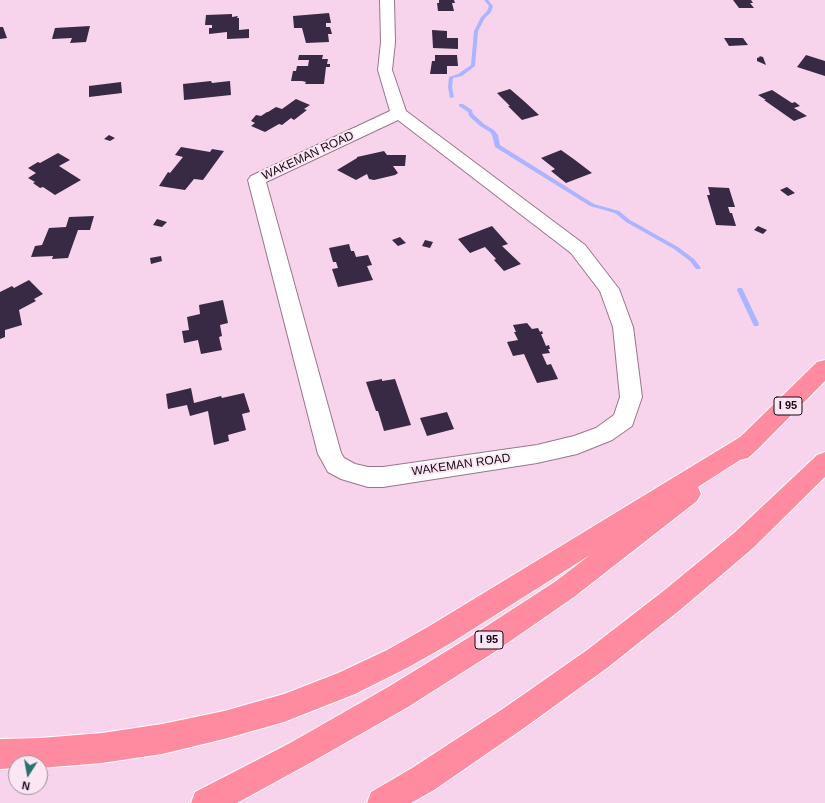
<!DOCTYPE html>
<style>
body{margin:0}
#map{position:relative;width:825px;height:803px;overflow:hidden;background:#f8d4ec;font-family:Arial,sans-serif}
canvas{display:block}
.north{position:absolute;left:8px;top:755px;width:40px;height:40px;box-sizing:border-box;background:#fce6f4;border:1px solid #9f8e99;border-radius:50%;rotate:191deg;font-size:11px;font-weight:700;line-height:16px;text-align:center;color:#140911}
.north::after{content:'';display:block;margin:auto;width:14px;height:18px;background:#28716c;clip-path:polygon(50% 0,100% 100%,50% 72%,0 100%)}
</style>
<div id="map">
<canvas width="825" height="803"></canvas>
<div class="north">N</div>
</div>
<script>
const context = document.querySelector('canvas').getContext('2d');
context.lineJoin = 'round';
function toPath(rows) {
  const path = new Path2D();
  for (const r of rows) {
    path.moveTo(r[0], r[1]);
    for (let i = 2; i < r.length; i += 2) path.lineTo(r[i], r[i + 1]);
  }
  return path;
}
function fill(path, color) {
  context.fillStyle = color;
  context.fill(path, 'evenodd');
}
function strokePath(path, color, width, dash) {
  context.strokeStyle = color;
  context.lineWidth = width;
  context.lineCap = dash ? 'butt' : 'round';
  context.setLineDash(dash || []);
  context.stroke(path);
}
function write(font, color, halo, rows, align = 'center') {
  context.font = font + ' Arial,sans-serif';
  context.lineWidth = 4;
  context.setLineDash([]);
  context.textBaseline = 'middle';
  context.strokeStyle = halo;
  context.fillStyle = color;
  for (const [text, x, y, turn = 0] of rows) {
    context.save();
    context.translate(x, y);
    context.rotate((+turn || 0) * Math.PI / 180);
    context.textAlign = isNaN(turn) ? turn : align;
    if (halo) context.strokeText(text, 0, 0);
    context.fillText(text, 0, 0);
    context.restore();
  }
}
const stream = toPath([
 [484,0,488,0,493,6,491,12,485,18,478,31,475,66,462,76,453,78,452,87,454,97,450,98,448,87,449,77,458,74,471,65,474,31,481,17,487,11,489,6,484,0],
 [459,104,463,104,472,110,473,114,484,124,494,130,498,135,500,145,594,204,619,211,630,220,678,247,694,259,701,268,700,269,696,269,690,261,674,249,626,222,615,213,590,206,495,147,492,135,490,132,480,126,469,116,468,112,459,106,459,104],
 [738,288,742,288,743,290,759,324,758,326,754,326,753,324,737,290,738,288]
]);
const building = toPath([
 [439,0,454,0,455,3,452,3,454,11,438,11,437,3,439,3],
 [733,0,751,0,753,3,750,3,754,8,739,8],
 [329,13,331,23,326,23,326,27,330,27,332,34,328,34,329,42,306,43,302,28,294,28,293,16],
 [232,14,232,17,238,16,237,18,239,18,239,30,249,29,249,38,227,39,227,32,209,34,209,28,212,28,212,25,205,25,206,15],
 [90,26,86,42,70,43,72,38,52,39,55,28],
 [0,27,3,27,7,38,0,39],
 [432,30,447,31,447,38,458,38,458,49,433,48],
 [724,38,743,38,748,45,729,46],
 [299,55,323,55,322,59,328,59,327,64,330,64,330,67,326,67,324,84,305,84,306,82,302,81,291,81,293,71,296,71,297,66,308,66,309,60,298,60],
 [435,55,457,55,458,66,447,66,447,74,430,74,432,61,435,61],
 [806,55,825,61,825,76,797,67],
 [759,56,763,57,766,65,757,61,757,58,760,57],
 [211,81,212,83,230,81,231,95,184,100,183,84],
 [121,82,122,93,89,97,89,86],
 [510,89,525,102,539,115,522,120,508,106,510,106,497,93],
 [772,90,792,103,795,102,800,106,794,108,807,116,794,121,764,100,766,100,758,95],
 [296,99,310,105,304,109,307,110,294,120,291,118,282,125,279,124,265,132,251,126,255,123,251,121,256,115,261,116,267,112,268,112,276,107,282,109],
 [109,135,115,138,110,141,104,139],
 [181,147,210,152,212,149,224,151,203,180,194,179,185,190,159,186,168,172,170,173,183,157,175,155],
 [561,150,575,160,592,173,566,183,551,171,555,169,541,158],
 [384,151,387,155,406,155,405,166,393,166,398,173,395,175,374,180,369,179,367,174,356,180,337,170,357,158,357,157],
 [58,153,70,160,59,166,81,180,55,195,43,187,40,188,33,183,35,182,28,178,36,173,28,168,38,162,40,163],
 [708,187,729,188,735,207,728,207,730,213,732,213,736,226,716,225,707,195,710,195],
 [787,187,795,193,788,196,780,190],
 [94,216,90,230,78,230,68,258,52,259,53,256,31,257,35,246,42,245,49,228,66,227,69,217],
 [157,219,167,222,162,227,153,225],
 [492,226,508,244,502,246,521,264,504,271,494,260,496,259,485,247,470,253,458,239],
 [758,226,767,230,763,234,754,230],
 [400,237,406,243,398,246,392,240],
 [425,240,433,242,430,248,422,246],
 [349,244,351,251,354,251,356,257,368,255,372,265,367,266,373,280,338,287,332,269,338,268,336,262,333,262,329,248],
 [161,256,162,261,151,264,150,258],
 [29,280,43,294,34,299,36,301,19,310,22,325,5,330,5,337,0,339,0,292,12,286,14,288],
 [223,300,228,323,220,325,222,336,219,337,222,350,201,354,198,340,184,343,182,331,189,330,187,317,200,314,199,305],
 [527,323,532,329,538,328,540,332,542,331,543,334,541,334,546,346,549,345,550,349,548,349,550,353,542,354,547,365,551,364,558,379,537,383,524,354,513,356,507,342,518,340,514,332,516,332,513,325],
 [382,379,382,381,395,379,411,425,384,431,378,411,376,411,366,382],
 [191,388,194,403,221,396,222,398,244,393,250,412,242,414,246,430,228,435,229,441,214,445,208,411,190,416,187,405,168,409,166,394],
 [447,412,454,429,427,436,420,418]
]);
const street = toPath([
 [380,0,394,0,395,42,392,70,406,111,585,245,619,289,633,327,642,397,632,426,612,440,577,454,537,463,383,487,368,487,341,479,328,472,322,461,318,454,248,180,251,176,390,111,378,70,381,42,380,0],
 [398,120,571,253,600,291,613,327,620,397,614,415,596,428,574,436,537,445,383,467,368,467,355,464,344,458,341,453,266,182,398,120]
]);
const highway = toPath([
 [825,360,825,381,758,449,748,458,740,460,698,487,701,494,697,501,574,597,496,651,408,707,310,763,237,803,191,803,195,792,290,743,388,687,476,633,556,581,590,555,451,643,407,668,355,694,284,722,224,739,162,754,102,763,40,768,40,763,16,763,16,768,0,769,0,739,40,738,102,733,162,724,224,711,284,694,338,673,387,650,431,625,740,437,817,362,825,360],
 [825,452,825,477,752,549,680,610,607,668,524,728,434,790,411,803,367,803,371,792,412,768,504,708,587,650,662,592,734,533,817,455,825,452]
]);
const shields = [
 [788,406,28],
 [489,640,28]
];
const shieldNames = [
 ["I 95",788,406],
 ["I 95",489,640]
];
const streetNames = [
 ["WAKEMAN ROAD",308,156,-25],
 ["WAKEMAN ROAD",461,465,-8]
];
fill(stream, '#acb4fd');
fill(building, '#382944');
strokePath(street, '#96778c', 2);
strokePath(highway, '#fff', 2);
fill(street, '#fff');
fill(highway, '#ff8ba1');
for (const [x, y, w] of shields) {
  const box = new Path2D();
  box.roundRect(x - w / 2, y - 9, w, 18, 3);
  context.fillStyle = '#fce6f4';
  context.fill(box);
  strokePath(box, '#140911', 1);
}
write('bold 11px', '#140911', null, shieldNames);
write('12px', '#140911', '#fce6f4', streetNames);
</script>
